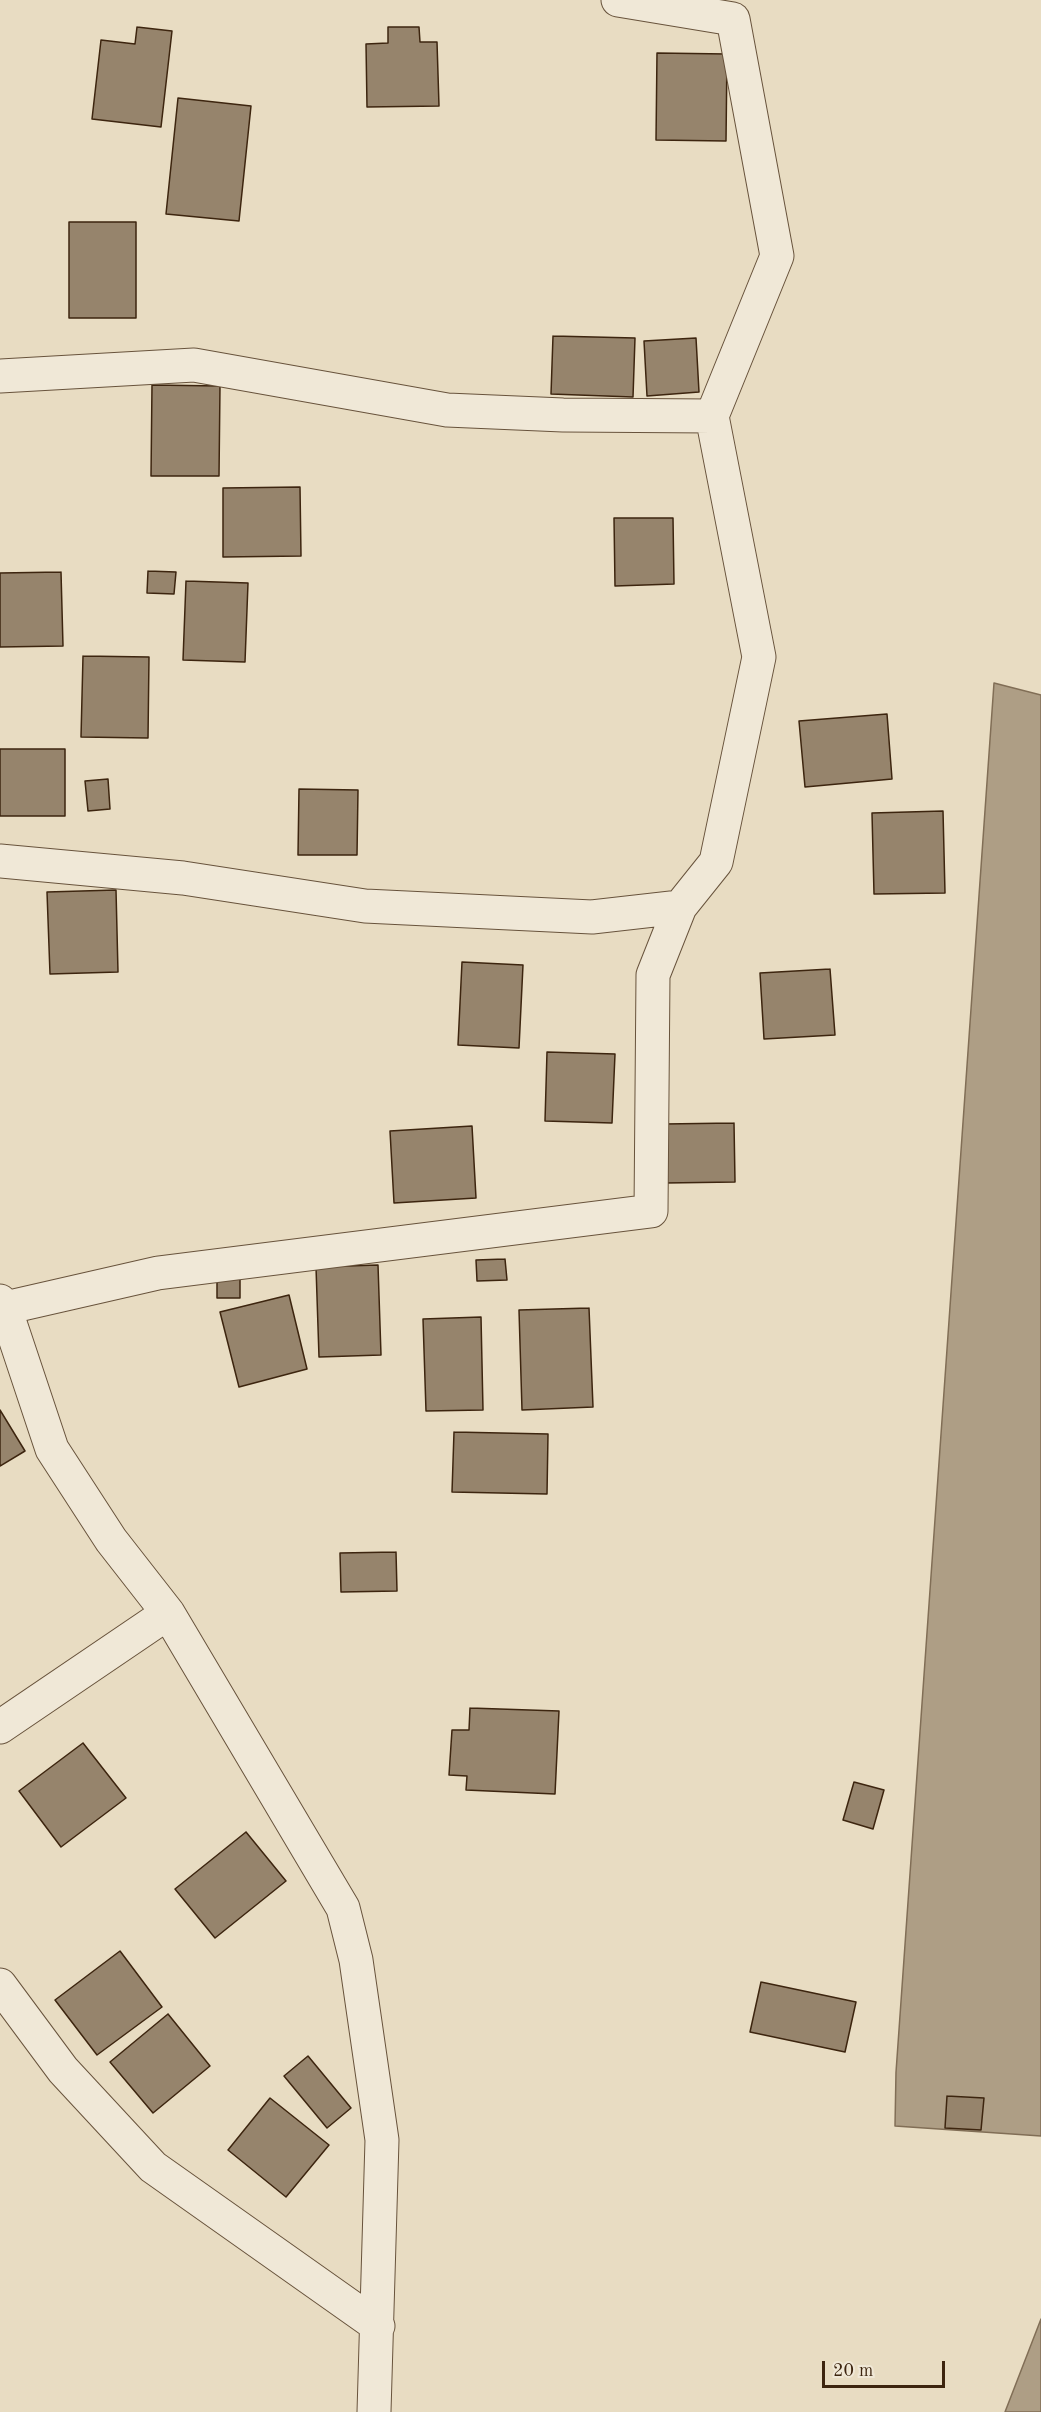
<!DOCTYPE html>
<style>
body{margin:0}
#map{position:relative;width:1041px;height:2412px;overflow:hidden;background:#e8dcc2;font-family:"Old Standard TT",serif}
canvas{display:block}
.scale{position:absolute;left:822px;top:2361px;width:123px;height:27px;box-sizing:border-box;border:3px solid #3d250f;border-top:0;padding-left:8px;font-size:18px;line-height:21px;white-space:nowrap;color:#3d250f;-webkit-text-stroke:4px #f0e8d7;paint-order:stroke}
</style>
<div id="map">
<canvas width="1041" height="2412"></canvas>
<div class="scale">20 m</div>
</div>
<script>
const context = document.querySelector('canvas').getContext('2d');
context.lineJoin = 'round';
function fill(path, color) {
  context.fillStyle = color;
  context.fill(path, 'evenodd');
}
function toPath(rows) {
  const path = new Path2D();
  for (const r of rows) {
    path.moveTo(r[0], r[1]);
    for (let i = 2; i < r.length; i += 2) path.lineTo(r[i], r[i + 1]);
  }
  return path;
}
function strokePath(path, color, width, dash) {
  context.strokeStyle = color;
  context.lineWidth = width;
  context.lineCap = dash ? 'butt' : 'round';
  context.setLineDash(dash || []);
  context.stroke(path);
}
const water = toPath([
 [994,683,1041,695,1041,2136,895,2126,896,2072,994,683],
 [1041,2319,1041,2412,1005,2412,1041,2319]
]);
const building = toPath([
 [137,27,172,31,161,127,92,119,101,40,135,44,137,27],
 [388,27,419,27,420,42,437,42,439,106,367,107,366,44,388,43,388,27],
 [657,53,727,54,726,141,656,140,657,53],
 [178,98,251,106,239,221,166,214,178,98],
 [69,222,136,222,136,318,69,318,69,222],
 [553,336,635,338,633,397,551,394,553,336],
 [696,338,699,392,647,396,644,341,696,338],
 [152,385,220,386,219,476,151,476,152,385],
 [300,487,301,556,223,557,223,488,300,487],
 [614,518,673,518,674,584,615,586,614,518],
 [148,571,176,572,174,594,147,593,148,571],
 [61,572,63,646,0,647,0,573,61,572],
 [186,581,248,583,245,662,183,660,186,581],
 [83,656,149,657,148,738,81,737,83,656],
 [887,714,892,779,805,787,799,721,887,714],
 [0,749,65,749,65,816,0,816,0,749],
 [108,779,110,809,88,811,85,781,108,779],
 [299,789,358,790,357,855,298,855,299,789],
 [943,811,945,893,874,894,872,813,943,811],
 [116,890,118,972,50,974,47,892,116,890],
 [462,962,523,965,519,1048,458,1045,462,962],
 [830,969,835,1035,764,1039,760,973,830,969],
 [547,1052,615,1054,612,1123,545,1121,547,1052],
 [734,1123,735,1182,665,1183,664,1124,734,1123],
 [472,1126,476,1198,394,1203,390,1131,472,1126],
 [505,1259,507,1280,477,1281,476,1260,505,1259],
 [378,1265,381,1355,319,1357,316,1267,378,1265],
 [217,1272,240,1272,240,1298,217,1298,217,1272],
 [289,1295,307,1369,239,1387,220,1312,289,1295],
 [589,1308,593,1407,522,1410,519,1310,589,1308],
 [481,1317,483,1410,426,1411,423,1319,481,1317],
 [0,1410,25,1451,0,1466,0,1410],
 [454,1432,548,1434,547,1494,452,1492,454,1432],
 [396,1552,397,1591,341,1592,340,1553,396,1552],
 [470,1708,559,1711,555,1794,466,1790,467,1776,449,1775,452,1730,469,1730,470,1708],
 [83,1743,126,1798,61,1847,19,1791,83,1743],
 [854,1782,884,1790,873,1829,843,1820,854,1782],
 [246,1832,286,1881,215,1938,175,1889,246,1832],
 [120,1951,162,2007,97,2055,55,2000,120,1951],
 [761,1982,856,2002,845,2052,750,2032,761,1982],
 [168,2014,210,2066,153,2113,110,2062,168,2014],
 [308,2056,351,2108,327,2128,284,2076,308,2056],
 [947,2096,984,2098,981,2130,945,2128,947,2096],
 [270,2098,329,2145,286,2197,228,2150,270,2098]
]);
const street = toPath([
 [0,376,194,365,447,410,563,415,712,416],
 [0,861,183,878,365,906,592,917,680,907,716,862,759,657,712,416,777,256,733,19,618,0],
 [0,1301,5,1308,52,1449,111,1540,168,1613,343,1908,356,1960,382,2140,374,2412],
 [5,1308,158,1273,651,1211,653,975,680,907],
 [0,1727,168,1613],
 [0,1985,63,2070,153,2167,378,2326]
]);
fill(water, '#ae9e85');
strokePath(water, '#816e56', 1.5);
fill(building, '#96846c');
strokePath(building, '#3d250f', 1.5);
strokePath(street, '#68533c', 35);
strokePath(street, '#f0e8d7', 33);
</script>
